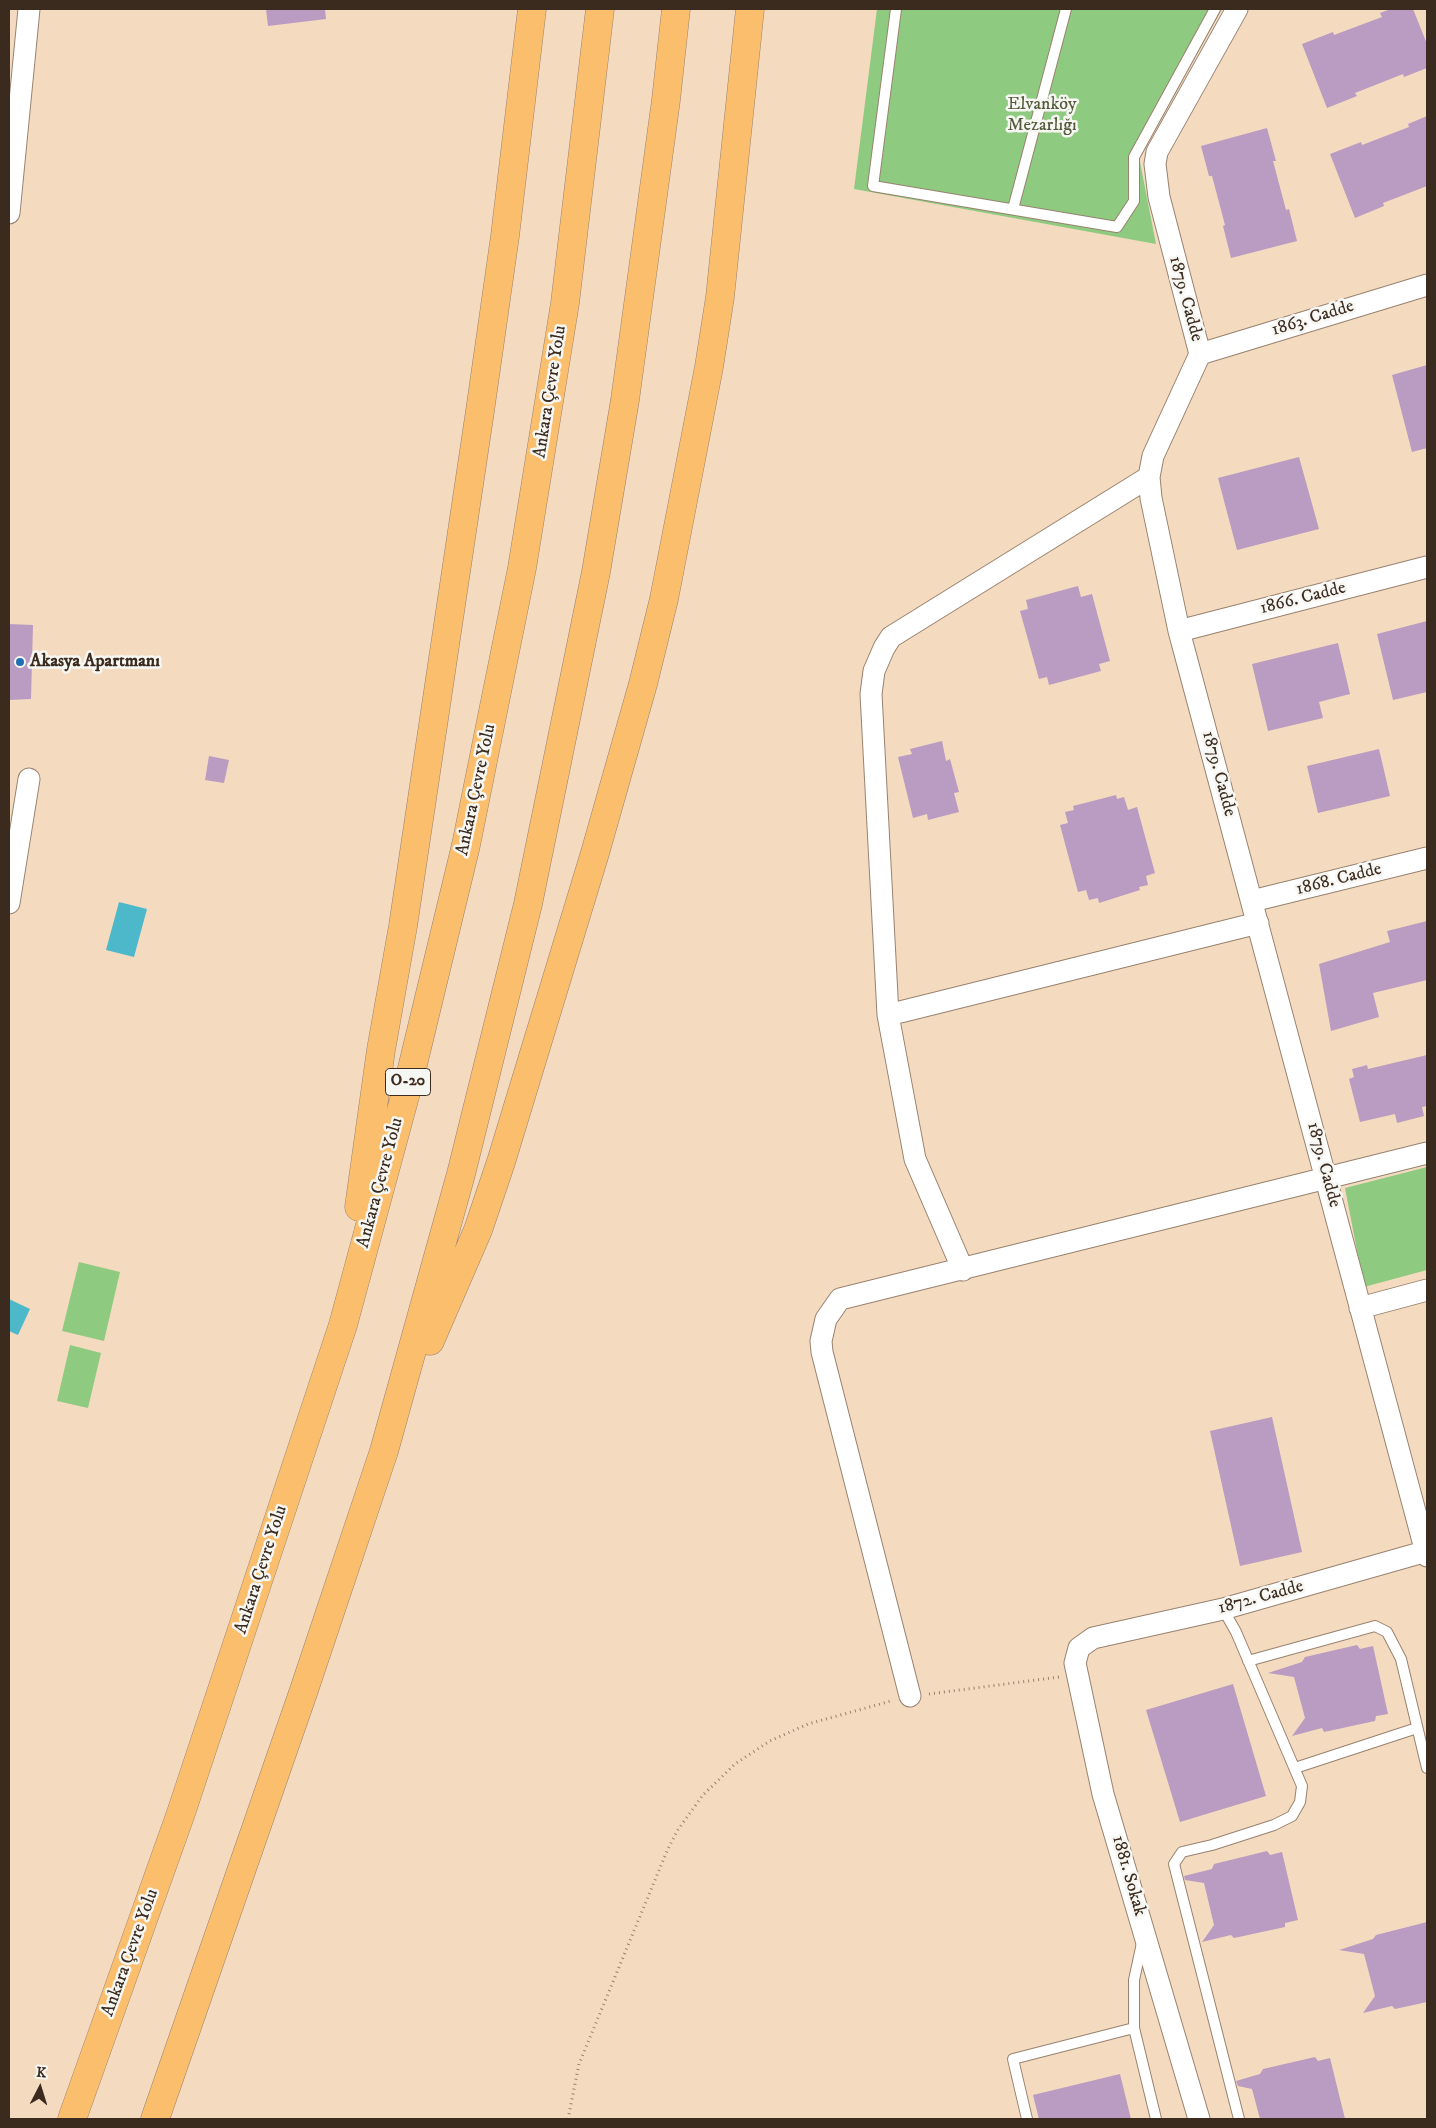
<!DOCTYPE html>
<meta charset="utf-8">
<style>
body{margin:0}
#map{position:relative;width:1436px;height:2128px;overflow:hidden;background:#f4dbc0;font-family:"IM FELL DW Pica",serif}
canvas{display:block}
.frame{position:absolute;inset:0;border:10px solid #3b2a1e;pointer-events:none}
.north{position:absolute;left:15px;top:2063px;width:50px;height:50px;-webkit-text-stroke:4px #f6f6f2;paint-order:stroke;rotate:5deg;font-size:14px;font-weight:700;line-height:20px;text-align:center;color:#3b2a1e}
.north::after{content:'';display:block;margin:auto;width:18px;height:22px;background:#3b2a1e;clip-path:polygon(50% 0,100% 100%,50% 72%,0 100%)}
</style>
<div id="map">
<canvas width="1436" height="2128"></canvas>
<div class="frame"></div>
<div class="north">K</div>
</div>
<script>
const context = document.querySelector('canvas').getContext('2d');
context.lineJoin = 'round';
function fill(path, color) {
  context.fillStyle = color;
  context.fill(path, 'evenodd');
}
function toPath(rows) {
  const path = new Path2D();
  for (const r of rows) {
    path.moveTo(r[0], r[1]);
    for (let i = 2; i < r.length; i += 2) path.lineTo(r[i], r[i + 1]);
  }
  return path;
}
function strokePath(path, color, width, dash) {
  context.strokeStyle = color;
  context.lineWidth = width;
  context.lineCap = dash ? 'butt' : 'round';
  context.setLineDash(dash || []);
  context.stroke(path);
}
function write(font, color, halo, rows, align = 'center') {
  context.font = font + ' "IM FELL DW Pica",serif';
  context.lineWidth = 5;
  context.setLineDash([]);
  context.textBaseline = 'middle';
  context.strokeStyle = halo;
  context.fillStyle = color;
  for (const [text, x, y, turn = 0] of rows) {
    context.save();
    context.translate(x, y);
    context.rotate((+turn || 0) * Math.PI / 180);
    context.textAlign = isNaN(turn) ? turn : align;
    if (halo) context.strokeText(text, 0, 0);
    context.fillText(text, 0, 0);
    context.restore();
  }
}
const green = toPath([
 [877,9,1222,9,1139,157,1156,244,854,189],
 [1427,1167,1427,1270,1364,1287,1345,1188],
 [79,1262,120,1272,104,1341,62,1331],
 [70,1345,101,1353,88,1408,57,1401]
]);
const water = toPath([
 [119,902,147,909,134,957,106,950],
 [9,1299,30,1309,18,1335,9,1331]
]);
const building = toPath([
 [266,9,325,9,326,19,268,26],
 [1391,9,1413,9,1427,44,1427,68,1404,77,1403,74,1355,93,1357,96,1327,108,1302,44,1333,32,1334,35,1382,17,1380,13],
 [1427,116,1427,186,1383,203,1384,206,1355,218,1330,154,1361,142,1362,145,1409,127,1408,124],
 [1267,128,1276,161,1273,161,1286,210,1289,209,1297,241,1231,258,1223,226,1225,225,1212,176,1209,176,1201,146],
 [1427,365,1427,448,1412,452,1392,375],
 [1299,457,1319,529,1237,550,1218,478],
 [1078,586,1081,597,1092,594,1110,661,1099,664,1101,671,1049,685,1047,677,1039,679,1020,611,1028,609,1026,600],
 [1427,621,1427,692,1393,700,1377,634],
 [9,624,33,625,31,699,9,700],
 [1338,643,1350,694,1319,702,1323,718,1268,731,1252,664],
 [942,741,946,761,950,759,959,792,954,793,959,812,928,820,927,814,913,818,898,757,912,754,910,749],
 [1379,749,1390,796,1318,813,1307,766],
 [209,756,229,760,224,783,205,780],
 [1116,795,1117,799,1124,797,1128,810,1137,807,1155,873,1146,876,1148,885,1139,887,1140,890,1099,903,1098,898,1089,900,1086,890,1078,892,1060,825,1068,823,1065,812,1074,810,1073,806],
 [1427,921,1427,980,1373,993,1379,1017,1331,1031,1319,964,1390,942,1387,931],
 [1427,1055,1427,1106,1422,1107,1424,1116,1397,1123,1395,1114,1360,1122,1349,1079,1354,1077,1352,1069,1367,1065,1368,1069],
 [1272,1417,1302,1552,1240,1566,1210,1431],
 [1357,1645,1360,1649,1373,1646,1388,1714,1376,1716,1375,1721,1324,1732,1322,1728,1292,1736,1305,1718,1294,1677,1268,1673,1302,1662,1305,1657],
 [1233,1684,1266,1796,1180,1822,1146,1710],
 [1267,1851,1270,1855,1282,1852,1298,1920,1285,1923,1285,1927,1234,1938,1231,1935,1202,1942,1214,1925,1204,1883,1185,1880,1184,1876,1212,1869,1214,1864],
 [1427,1922,1427,2002,1395,2009,1392,2006,1363,2013,1375,1996,1364,1954,1339,1950,1373,1939,1376,1935],
 [1315,2057,1318,2061,1330,2058,1345,2119,1260,2119,1252,2089,1238,2086,1236,2081,1260,2074,1263,2069],
 [1120,2074,1131,2119,1039,2119,1033,2095]
]);
const path = toPath([
 [929,1694,1059,1677],
 [568,2119,579,2064,667,1851,677,1831,703,1795,735,1764,770,1741,808,1724,891,1701]
]);
const service = toPath([
 [896,9,873,186,1117,227,1134,201,1134,157,1215,9],
 [1013,209,1066,9],
 [1223,1609,1236,1632,1302,1786,1300,1802,1292,1816,1274,1825,1212,1845,1182,1852,1174,1864,1239,2119],
 [1248,1661,1375,1626,1387,1632,1401,1659,1427,1768],
 [1295,1768,1417,1728],
 [1134,2028,1134,1980,1142,1943],
 [1027,2119,1013,2059,1134,2028,1156,2119]
]);
const minor = toPath([
 [1237,9,1157,152,1155,164,1159,197,1200,354,1153,456,1149,477,1151,498,1179,631,1427,1556],
 [9,213,29,9],
 [1200,354,1427,285],
 [1179,631,1427,567],
 [1252,901,1427,858],
 [9,903,29,779],
 [888,1015,1258,923],
 [963,1270,915,1159,888,1015,871,694,874,671,884,648,891,637,1149,477],
 [1360,1308,1427,1290],
 [910,1696,822,1352,821,1341,826,1319,840,1299,1427,1153],
 [1199,2119,1103,1794,1075,1663,1079,1648,1093,1638,1223,1609,1427,1551]
]);
const motorway = toPath([
 [359,1207,381,1050,403,926,480,411,505,236,532,9],
 [430,1341,478,1230,501,1162,595,853,643,684,664,599,709,367,720,297,750,9],
 [72,2119,181,1813,343,1325,408,1085,466,845,522,568,565,303,600,9],
 [155,2119,304,1690,384,1451,461,1174,528,904,596,572,625,400,666,100,676,9]
]);
const markers = [
 [20,662,5,"#1f6fb2"]
];
const shields = [
 [408,1082,45]
];
const shieldNames = [
 ["O-20",408,1082]
];
const parkNames = [
 ["Elvanköy",1042,105],
 ["Mezarlığı",1042,126]
];
const streetNames = [
 ["1879. Cadde",1185,299,75],
 ["1863. Cadde",1313,319,-17],
 ["Ankara Çevre Yolu",551,392,-81],
 ["1866. Cadde",1303,599,-14],
 ["1879. Cadde",1218,774,75],
 ["Ankara Çevre Yolu",477,790,-78],
 ["1868. Cadde",1339,880,-14],
 ["1879. Cadde",1323,1165,75],
 ["Ankara Çevre Yolu",381,1183,-75],
 ["Ankara Çevre Yolu",262,1570,-72],
 ["1872. Cadde",1261,1598,-15],
 ["1881. Sokak",1128,1876,74],
 ["Ankara Çevre Yolu",131,1953,-70]
];
const poiNames = [
 ["Akasya Apartmanı",30,662]
];
fill(green, '#8ecb80');
fill(water, '#4db8c9');
fill(building, '#ba9bc1');
strokePath(service, '#98826f', 12);
strokePath(minor, '#98826f', 23);
strokePath(motorway, '#98826f', 29);
strokePath(path, '#98826f', 3, [1, 4]);
strokePath(service, '#fff', 10);
strokePath(minor, '#fff', 21);
strokePath(motorway, '#fabe6d', 28);
for (const [x, y, r, color] of markers) {
  const dot = new Path2D();
  dot.arc(x, y, r, 0, 2 * Math.PI);
  context.fillStyle = color;
  context.fill(dot);
  strokePath(dot, '#f6f6f2', 2);
}
for (const [x, y, w] of shields) {
  const box = new Path2D();
  box.roundRect(x - w / 2, y - 13.5, w, 27, 4);
  context.fillStyle = '#f6f6f2';
  context.fill(box);
  strokePath(box, '#3b2a1e', 1);
}
write('bold 16px', '#3b2a1e', null, shieldNames);
write('18px', '#545a3b', '#f6f6f2', parkNames);
write('18px', '#3b2a1e', '#f6f6f2', streetNames);
write('bold 18px', '#3b2a1e', '#f6f6f2', poiNames, 'left');
</script>
